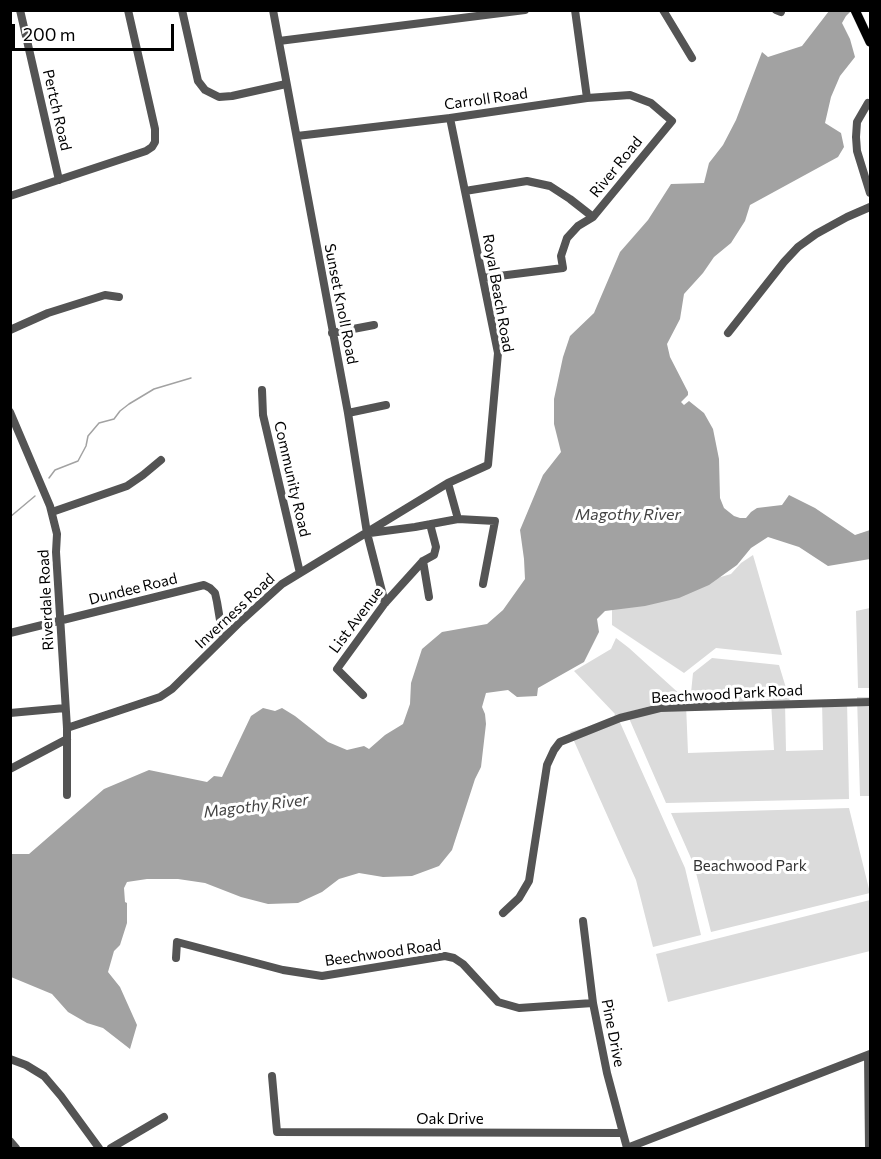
<!DOCTYPE html>
<style>
body{margin:0}
#map{position:relative;width:881px;height:1159px;overflow:hidden;background:#fff;font-family:Commissioner,sans-serif}
canvas{display:block}
.frame{position:absolute;inset:0;border:12px solid #000;pointer-events:none}
.scale{position:absolute;left:12px;top:24px;width:162px;height:27px;box-sizing:border-box;border:3px solid #000;border-top:0;padding-left:8px;font-size:18px;line-height:21px;white-space:nowrap;color:#000;-webkit-text-stroke:4px #fff;paint-order:stroke}
</style>
<div id="map">
<canvas width="881" height="1159"></canvas>
<div class="frame"></div>
<div class="scale">200 m</div>
</div>
<script>
const context = document.querySelector('canvas').getContext('2d');
context.lineJoin = 'round';
function fill(path, color) {
  context.fillStyle = color;
  context.fill(path, 'evenodd');
}
function toPath(rows) {
  const path = new Path2D();
  for (const r of rows) {
    path.moveTo(r[0], r[1]);
    for (let i = 2; i < r.length; i += 2) path.lineTo(r[i], r[i + 1]);
  }
  return path;
}
function strokePath(path, color, width, dash) {
  context.strokeStyle = color;
  context.lineWidth = width;
  context.lineCap = dash ? 'butt' : 'round';
  context.setLineDash(dash || []);
  context.stroke(path);
}
function write(font, color, halo, rows, align = 'center') {
  context.font = font + ' Commissioner,sans-serif';
  context.lineWidth = 6;
  context.setLineDash([]);
  context.textBaseline = 'middle';
  context.strokeStyle = halo;
  context.fillStyle = color;
  for (const [text, x, y, turn = 0] of rows) {
    context.save();
    context.translate(x, y);
    context.rotate((+turn || 0) * Math.PI / 180);
    context.textAlign = isNaN(turn) ? turn : align;
    if (halo) context.strokeText(text, 0, 0);
    context.fillText(text, 0, 0);
    context.restore();
  }
}
const green = toPath([
 [753,555,782,655,716,648,684,673,612,625,612,609,731,574,741,563],
 [870,608,870,688,858,688,856,611],
 [616,638,629,648,683,697,614,716,615,714,574,671,611,649],
 [712,658,779,665,790,701,785,702,786,751,823,750,822,700,847,700,849,799,666,803,628,716,674,704,686,704,688,753,774,750,771,702,690,703,693,673],
 [857,697,870,697,870,796,860,796],
 [618,718,685,868,701,935,653,947,636,880,570,732],
 [849,808,870,893,711,932,694,865,671,813],
 [870,900,870,951,668,1002,656,954]
]);
const water = toPath([
 [829,11,851,11,846,16,842,23,850,39,855,57,840,76,831,97,825,123,841,133,844,147,838,157,750,205,745,221,731,243,714,257,703,273,684,294,680,319,667,344,670,357,688,392,688,395,681,402,684,405,689,401,704,413,713,429,719,459,720,498,724,508,734,516,740,518,746,518,751,512,757,508,782,505,789,495,815,508,855,535,870,530,870,559,828,566,799,547,768,537,751,548,737,565,709,585,679,598,645,606,605,611,597,619,599,632,584,662,538,688,537,696,517,697,508,690,486,693,482,707,485,714,486,724,481,767,475,779,452,850,439,866,412,876,383,877,359,873,339,879,322,892,298,903,268,904,241,897,205,883,178,879,147,879,127,882,124,888,125,902,127,903,127,923,120,945,114,951,108,972,120,987,137,1025,130,1049,103,1028,87,1023,68,1012,52,994,11,977,10,854,29,854,104,789,149,770,207,782,214,776,222,777,251,716,263,708,275,711,282,708,295,716,328,742,347,750,364,746,369,749,385,735,403,724,410,704,411,683,422,649,442,632,487,624,503,610,525,579,524,559,520,530,543,475,561,452,554,424,554,399,563,357,570,336,594,313,620,252,648,220,671,184,704,183,709,163,723,145,736,120,762,52,768,57,802,46]
]);
const stream = toPath([
 [49,478,55,470,78,461,86,446,88,436,99,423,114,419,120,411,129,404,154,389,191,378],
 [10,517,35,496]
]);
const minor = toPath([
 [20,10,59,180],
 [182,10,198,81,205,90,219,97,232,96,286,84],
 [273,10,348,413,367,533,385,603],
 [575,10,587,98],
 [663,10,692,58],
 [776,10,781,12],
 [279,41,525,10],
 [868,103,857,122,856,137,857,151,870,193],
 [450,118,498,353,488,465,448,483,458,519],
 [297,136,450,118,587,98,630,95,651,103,672,121,593,217,578,226,567,238,561,256,563,268,483,278],
 [465,191,527,181,550,186,570,199,593,217],
 [10,196,146,151,152,147,155,142,155,129,128,10],
 [10,330,48,313,105,295,119,297],
 [332,333,374,325],
 [728,333,784,262,798,247,816,234,847,217,870,207],
 [262,390,263,415,300,573],
 [10,412,50,506,57,534,56,552,67,728,67,795],
 [348,413,386,405],
 [52,512,127,486,143,475,161,460],
 [370,533,415,527,458,519,495,521,483,584],
 [423,561,429,597],
 [10,633,204,585,210,588,215,593,217,602,223,638],
 [363,695,337,669,385,603,423,561,434,555,436,547,430,524],
 [10,713,65,708],
 [67,728,160,697,172,689,241,621,282,584,448,483],
 [10,769,67,739],
 [503,913,519,898,529,881,547,765,554,750,560,742,620,718,660,708,870,702],
 [583,921,593,1003,607,1073,627,1148],
 [176,958,177,942,283,970,322,976,445,956,454,958,463,964,498,1002,519,1008,593,1003],
 [868,1055,869,1148],
 [10,1059,26,1065,44,1076,61,1096,99,1148],
 [272,1076,277,1132,622,1133],
 [10,1141,16,1148],
 [111,1148,164,1117],
 [627,1148,870,1054]
]);
const major = toPath([
 [855,10,870,42]
]);
const streetNames = [
 ["Carroll Road",486,99,-8],
 ["Pertch Road",57,110,77],
 ["River Road",616,167,-51],
 ["Royal Beach Road",498,293,80],
 ["Sunset Knoll Road",341,304,79],
 ["Community Road",292,479,77],
 ["Dundee Road",133,589,-14],
 ["Riverdale Road",46,600,-93],
 ["Inverness Road",235,611,-43],
 ["List Avenue",356,620,-53],
 ["Beachwood Park Road",727,694,-3],
 ["Beechwood Road",383,953,-8],
 ["Pine Drive",613,1033,79],
 ["Oak Drive",450,1119]
];
const parkNames = [
 ["Beachwood Park",750,866]
];
const waterNames = [
 ["Magothy River",628,515],
 ["Magothy River",256,806,-7]
];
fill(green, '#dbdbdb');
fill(water, '#a2a2a2');
strokePath(stream, '#a2a2a2', 1.5);
strokePath(major, '#dbdbdb', 10);
strokePath(minor, '#545454', 8);
strokePath(major, '#000', 9);
write('15px', '#000', '#fff', streetNames);
write('15px', '#323232', '#fff', parkNames);
write('italic 16px', '#434343', '#fff', waterNames);
</script>
